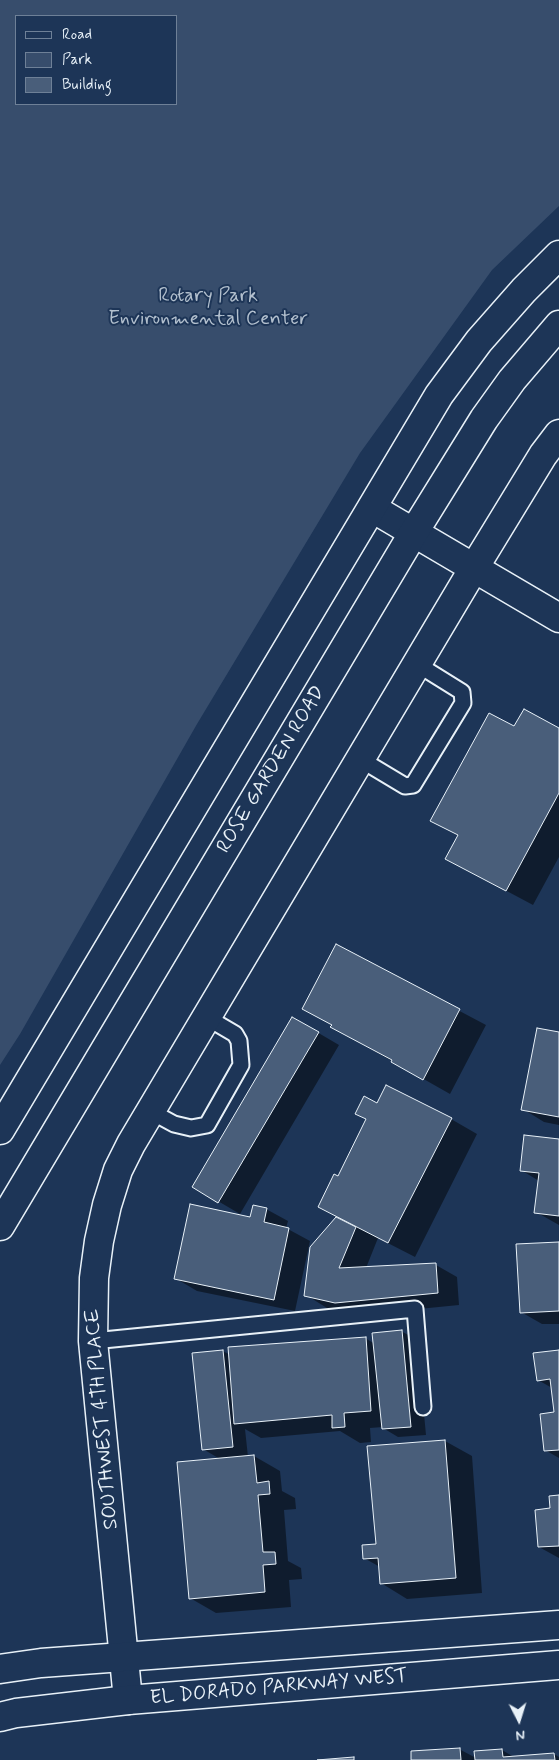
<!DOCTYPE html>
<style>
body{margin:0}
#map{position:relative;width:559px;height:1760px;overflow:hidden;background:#1d3557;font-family:Mynerve,sans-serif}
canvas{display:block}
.legend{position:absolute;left:15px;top:15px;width:162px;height:90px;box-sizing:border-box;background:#1d3557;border:1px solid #6e8097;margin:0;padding:6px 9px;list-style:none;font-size:15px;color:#e8f1f8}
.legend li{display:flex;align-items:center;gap:10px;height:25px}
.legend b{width:25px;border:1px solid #6e8097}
.north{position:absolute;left:494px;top:1695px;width:50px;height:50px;-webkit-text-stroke:4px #1d3557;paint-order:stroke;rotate:175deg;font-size:14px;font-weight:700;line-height:20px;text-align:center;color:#e8f1f8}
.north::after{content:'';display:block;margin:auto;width:18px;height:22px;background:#e8f1f8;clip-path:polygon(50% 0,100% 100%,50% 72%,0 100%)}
</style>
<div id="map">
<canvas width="559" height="1760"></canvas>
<ul class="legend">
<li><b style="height:6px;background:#1d3557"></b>Road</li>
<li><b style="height:14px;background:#374d6c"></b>Park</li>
<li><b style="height:14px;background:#495e7a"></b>Building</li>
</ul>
<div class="north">N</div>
</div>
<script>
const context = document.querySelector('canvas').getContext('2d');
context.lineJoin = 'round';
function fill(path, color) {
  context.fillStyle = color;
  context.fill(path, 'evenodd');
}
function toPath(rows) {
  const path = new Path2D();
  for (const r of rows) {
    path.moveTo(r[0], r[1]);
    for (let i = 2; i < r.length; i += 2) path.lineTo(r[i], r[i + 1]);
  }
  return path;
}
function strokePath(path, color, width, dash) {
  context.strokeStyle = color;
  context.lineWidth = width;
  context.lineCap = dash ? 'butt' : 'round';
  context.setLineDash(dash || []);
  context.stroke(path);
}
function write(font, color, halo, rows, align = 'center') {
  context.font = font + ' Mynerve,sans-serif';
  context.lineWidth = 4;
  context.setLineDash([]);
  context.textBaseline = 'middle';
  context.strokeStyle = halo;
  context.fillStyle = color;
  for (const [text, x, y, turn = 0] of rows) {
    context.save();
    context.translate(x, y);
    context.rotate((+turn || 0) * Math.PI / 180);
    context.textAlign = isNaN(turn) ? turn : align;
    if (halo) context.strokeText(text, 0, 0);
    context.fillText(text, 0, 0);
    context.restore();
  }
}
const green = toPath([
 [0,0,559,0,559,206,492,270,360,453,197,724,20,1034,0,1065],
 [176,16,176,104,16,104,16,16]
]);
const shadow = toPath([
 [515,728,559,730,559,857,533,905,473,873,459,836,432,820],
 [337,946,486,1025,450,1094,332,1027],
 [293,1018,339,1045,240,1214,194,1187],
 [559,1033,559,1125,544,1122,523,1109],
 [378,1105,451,1119,477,1134,415,1257,378,1238,366,1268,436,1265,457,1277,459,1305,358,1315,327,1308,306,1295,312,1248,337,1217,319,1207,338,1178],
 [559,1140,559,1225,536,1212,539,1181,521,1170],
 [266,1209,288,1221,286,1228,310,1241,295,1311,197,1291,175,1278,251,1218],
 [559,1243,559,1324,542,1324,521,1312],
 [401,1331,417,1340,426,1435,398,1437,383,1428,383,1427,370,1428,371,1442,360,1443,340,1431,261,1438,245,1429,248,1457,254,1456,280,1471,282,1491,295,1498,296,1509,284,1510,288,1561,301,1568,302,1579,289,1580,291,1607,216,1613,190,1598,220,1459,203,1449,223,1351,230,1355,365,1338,375,1344],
 [559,1352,559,1458,545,1450,555,1413,552,1388,538,1380],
 [445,1441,472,1456,482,1593,407,1599,381,1583,380,1567,364,1558,377,1545,369,1447],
 [559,1496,559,1558,539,1547,551,1509],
 [459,1749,476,1758,502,1750,514,1757,554,1754,559,1757,559,1760,412,1760]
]);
const building = toPath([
 [524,709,559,728,559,793,506,891,445,859,458,835,430,821,489,713,514,726,524,709],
 [336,944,460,1009,423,1080,391,1062,392,1060,330,1027,332,1025,302,1009,336,944],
 [292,1017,319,1032,218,1203,192,1187,292,1017],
 [537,1028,559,1032,559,1117,521,1110,537,1028],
 [386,1085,452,1118,388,1243,318,1207,334,1174,338,1176,366,1119,355,1114,364,1096,377,1103,386,1085],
 [524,1135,559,1139,559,1216,534,1213,539,1173,520,1171,524,1135],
 [190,1204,250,1217,253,1205,267,1208,264,1222,289,1228,274,1300,174,1279,190,1204],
 [336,1217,356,1227,339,1268,436,1263,438,1293,335,1303,304,1296,310,1247,336,1217],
 [559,1242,559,1311,520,1313,516,1244,559,1242],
 [402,1330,411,1427,382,1429,372,1333,402,1330],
 [366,1337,371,1411,344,1413,345,1427,332,1428,332,1415,234,1424,228,1347,366,1337],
 [223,1350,233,1447,202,1450,192,1353,223,1350],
 [559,1350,559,1450,544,1451,540,1414,554,1412,550,1379,537,1381,533,1353,559,1350],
 [445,1440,456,1578,380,1584,378,1558,363,1559,362,1545,376,1544,367,1446,445,1440],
 [254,1455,257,1483,269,1481,270,1494,258,1495,263,1552,275,1552,276,1564,263,1565,265,1592,189,1599,177,1462,254,1455],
 [559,1495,559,1546,538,1547,535,1510,550,1508,549,1496,559,1495],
 [460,1748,461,1760,411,1760,411,1751,460,1748],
 [502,1749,503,1757,554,1753,555,1760,475,1760,474,1751,502,1749],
 [354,1757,354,1760,317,1760,354,1757]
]);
const lane = toPath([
 [360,759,405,786,413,785,463,703,462,692,417,664],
 [150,1111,174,1124,191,1128,207,1125,241,1065,239,1041,235,1034,206,1017],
 [93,1341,415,1309,423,1407]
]);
const street = toPath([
 [372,508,559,618],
 [128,1700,93,1341,94,1278,99,1241,107,1205,118,1170,131,1144,474,568,543,455,559,434]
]);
const secondary = toPath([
 [0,1130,439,395,479,341,524,290,559,255],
 [0,1226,414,532,484,419,512,380,559,325],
 [0,1669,41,1663,559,1625],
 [0,1717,16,1713,128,1700,559,1665]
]);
const parkNames = [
 ["Rotary Park",208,297],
 ["Environmental Center",208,320]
];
const streetNames = [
 ["ROSE GARDEN ROAD",272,770,-59],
 ["SOUTHWEST 4TH PLACE",103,1419,-95],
 ["EL DORADO PARKWAY WEST",279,1688,-5]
];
fill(green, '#374d6c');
fill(shadow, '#0007');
fill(building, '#495e7a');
strokePath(building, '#e8f1f8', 1);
strokePath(lane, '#e8f1f8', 19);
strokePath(street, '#e8f1f8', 31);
strokePath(secondary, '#e8f1f8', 31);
strokePath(lane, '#1d3557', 15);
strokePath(street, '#1d3557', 28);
strokePath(secondary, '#1d3557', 28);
write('20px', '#b3c0ce', '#1d3557', parkNames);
write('20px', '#e8f1f8', '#1d3557', streetNames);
</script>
